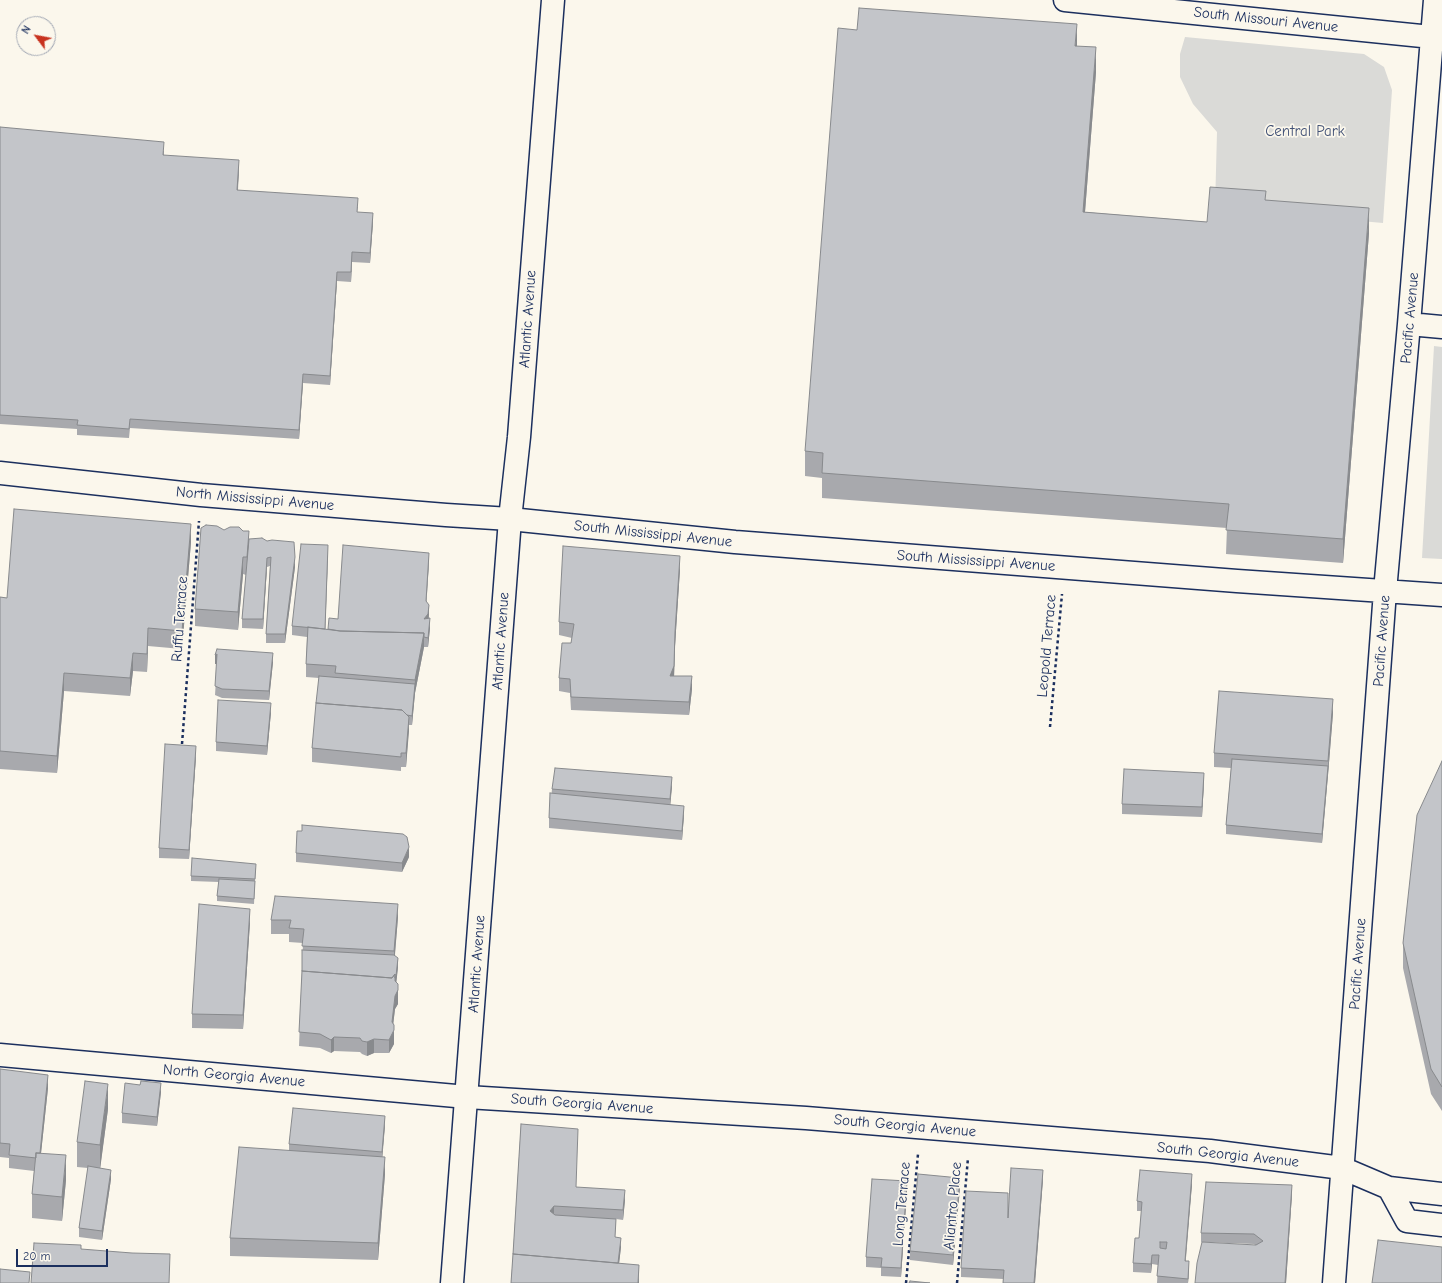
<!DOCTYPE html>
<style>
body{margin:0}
#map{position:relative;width:1442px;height:1283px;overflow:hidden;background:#fbf7ec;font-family:"Comic Neue",sans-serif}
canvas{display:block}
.north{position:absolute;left:16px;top:16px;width:40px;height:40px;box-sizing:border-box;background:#fbf7ec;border:1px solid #a1a7b3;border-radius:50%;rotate:302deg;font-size:11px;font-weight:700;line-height:16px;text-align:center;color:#1b2f5e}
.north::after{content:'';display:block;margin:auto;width:14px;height:18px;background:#c8321e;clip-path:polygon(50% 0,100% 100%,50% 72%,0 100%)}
.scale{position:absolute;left:16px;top:1249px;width:92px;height:18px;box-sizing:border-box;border:2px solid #1b2f5e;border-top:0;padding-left:5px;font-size:12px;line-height:14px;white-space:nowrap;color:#1b2f5e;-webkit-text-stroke:3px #fbf7ec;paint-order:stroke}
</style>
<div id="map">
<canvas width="1442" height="1283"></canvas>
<div class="north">N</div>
<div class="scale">20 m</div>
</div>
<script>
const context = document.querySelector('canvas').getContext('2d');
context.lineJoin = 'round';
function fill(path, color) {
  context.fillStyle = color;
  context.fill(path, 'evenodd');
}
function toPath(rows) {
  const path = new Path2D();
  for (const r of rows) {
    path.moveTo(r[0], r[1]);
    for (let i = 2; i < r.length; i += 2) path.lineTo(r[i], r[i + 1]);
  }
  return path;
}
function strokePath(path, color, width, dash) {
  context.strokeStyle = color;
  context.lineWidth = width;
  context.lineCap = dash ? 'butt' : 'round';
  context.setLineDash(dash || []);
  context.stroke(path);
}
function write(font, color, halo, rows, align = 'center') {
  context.font = font + ' "Comic Neue",sans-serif';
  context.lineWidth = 3.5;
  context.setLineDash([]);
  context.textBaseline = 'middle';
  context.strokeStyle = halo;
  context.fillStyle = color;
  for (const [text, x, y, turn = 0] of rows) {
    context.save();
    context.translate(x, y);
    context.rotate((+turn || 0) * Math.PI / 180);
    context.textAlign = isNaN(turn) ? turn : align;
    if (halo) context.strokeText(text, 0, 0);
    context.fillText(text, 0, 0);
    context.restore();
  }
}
const green = toPath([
 [1185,37,1364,54,1384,67,1392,90,1383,223,1215,208,1217,132,1193,104,1180,77,1180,54],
 [1434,346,1442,347,1442,559,1422,558]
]);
const path = toPath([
 [1050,727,1062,594],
 [182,744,199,521],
 [906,1283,918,1154],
 [957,1283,968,1158]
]);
const minor = toPath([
 [1065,0,1442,38],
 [1409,324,1442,327],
 [510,519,735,542,1237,581,1442,595],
 [0,1055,467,1097,806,1118,1210,1151,1342,1168,1389,1188,1407,1221,1442,1225],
 [1389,1188,1442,1194],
 [1334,1283,1385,591,1409,324,1435,0]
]);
const major = toPath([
 [0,473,201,495,446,515,510,519]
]);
const highway = toPath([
 [452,1283,510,519,519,437,553,0]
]);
const wall = toPath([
 [1077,46,1096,72,1085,212,1207,222,1266,200,1369,233,1343,563,1226,554,1227,528,822,498,822,478,805,476,805,451],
 [0,127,164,151,164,156,239,170,238,190,358,207,357,212,373,222,370,263,352,262,351,282,337,281,330,385,303,383,299,439,130,428,129,438,77,435,77,429,0,424],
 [224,530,249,539,295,567,285,643,266,643,266,634,270,566,267,567,263,629,242,628,242,619,246,575,243,574,238,630,195,626,195,609],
 [191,542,182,649,148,646,147,672,133,671,130,696,64,691,57,773,0,769,0,597,7,598],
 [328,555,325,629,328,629,338,619,429,562,426,601,429,614,429,619,430,628,428,647,424,647,415,693,412,725,409,725,406,767,401,767,401,771,312,762,312,748,319,678,306,677,306,664,307,637,292,635,292,626],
 [680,569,675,646,674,676,692,689,689,715,571,710,570,693,559,691,559,678,571,643,572,638,559,635,559,622],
 [215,655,273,662,269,700,222,698,215,695,217,664,215,664],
 [271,712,267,755,216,751,216,742],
 [1333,713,1328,775,1322,843,1226,834,1226,825,1231,768,1214,767,1214,753],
 [196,756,189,859,159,858,159,848],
 [1442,761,1442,1111,1431,1094,1403,968,1403,943],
 [1204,782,1202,817,1122,814,1122,804],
 [672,786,670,804,684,815,682,840,549,828,549,818,552,789],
 [296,853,409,857,402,872,296,862],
 [256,868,255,883,254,904,217,901,217,896,219,882,191,881,191,876],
 [398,917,395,955,398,967,396,982,398,998,398,1004,395,1009,393,1024,394,1044,389,1053,374,1053,367,1056,362,1054,360,1052,334,1051,331,1053,320,1048,299,1046,303,943,289,942,289,934,271,934,271,920],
 [250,922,243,1029,192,1028,192,1014],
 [0,1069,48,1088,41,1153,66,1180,62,1221,32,1218,32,1194,34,1171,9,1168,9,1158,0,1157],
 [140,1085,161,1092,157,1126,122,1123,122,1113],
 [108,1109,100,1168,111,1179,102,1240,79,1237,79,1228,88,1168,77,1167,77,1142],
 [521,1124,576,1187,625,1200,623,1220,616,1219,615,1237,621,1247,619,1263,639,1279,639,1283,511,1283,513,1254],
 [385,1125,382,1157,385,1174,378,1260,230,1256,230,1238,289,1151,289,1144],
 [1043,1179,1035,1283,1003,1283,1003,1279,961,1277,961,1268,1008,1211],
 [1192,1184,1185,1261,1189,1271,1188,1283,1157,1283,1158,1265,1152,1264,1151,1273,1133,1272,1133,1263,1139,1238,1142,1211,1137,1211,1137,1201],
 [960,1188,953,1265,910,1260,910,1251],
 [907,1190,901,1277,881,1276,881,1268,866,1267,866,1257],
 [1292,1194,1286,1283,1195,1283,1255,1245,1254,1244,1201,1242,1201,1233]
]);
const shadedWall = toPath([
 [1077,24,1077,49,1075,46],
 [1096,47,1096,72,1083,237,1083,212],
 [239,160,239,170,237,199,237,190],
 [1369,208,1369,233,1343,563,1343,539],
 [373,213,373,222,370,263,370,253],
 [352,252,352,262,351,282,351,272],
 [337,272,337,281,330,385,330,376],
 [303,374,303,383,299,439,299,430],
 [191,524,191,542,182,649,182,631],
 [249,531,249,549,247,575,247,557],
 [328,545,328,555,325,638,325,629],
 [429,553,429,562,426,610,426,601],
 [680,556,680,569,675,646,674,679,670,676,675,632],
 [243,557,243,574,238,630,238,612],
 [295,557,295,567,285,643,285,634],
 [267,558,267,567,263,629,263,619],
 [429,605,429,614,428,623,424,619],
 [430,618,430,628,428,647,428,638],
 [148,628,148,646,147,672,147,654],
 [424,633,424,647,415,693,412,725,412,716,415,680],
 [133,653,133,671,130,696,130,678],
 [273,653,273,662,269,700,269,691],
 [217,654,217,664,215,664,215,655],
 [64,673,64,691,57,773,57,756],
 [692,676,692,689,689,715,689,702],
 [1333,699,1333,713,1328,775,1322,843,1322,834,1328,766],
 [271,703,271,712,267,755,267,746],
 [409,717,409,731,406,767,406,753],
 [196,746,196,756,189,859,189,850],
 [1204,773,1204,782,1202,817,1202,807],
 [672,777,672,786,670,809,670,799],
 [684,806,684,815,682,840,682,831],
 [409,847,409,857,402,872,402,863],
 [398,904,398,917,394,964,394,951],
 [250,909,250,922,243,1029,243,1015],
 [398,958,398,967,396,986,392,982],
 [398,984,398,1004,395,1009,392,1035,394,1030,394,1044,389,1053,389,1040,392,1022,395,996],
 [334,1037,334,1051,331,1053,331,1040],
 [374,1039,374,1053,367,1056,367,1042],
 [48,1075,48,1088,39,1172,39,1158],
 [161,1083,161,1092,157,1126,157,1117],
 [108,1084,108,1109,100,1170,100,1145],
 [385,1116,385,1125,382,1162,382,1152],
 [66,1155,66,1180,62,1221,62,1197],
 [385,1157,385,1174,378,1260,378,1243],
 [111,1170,111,1179,102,1240,102,1231],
 [1043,1170,1043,1179,1035,1283,1034,1283],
 [1192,1174,1192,1184,1185,1270,1185,1261],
 [960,1178,960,1188,953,1265,953,1255],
 [907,1181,907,1190,901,1277,901,1268],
 [1292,1185,1292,1194,1286,1283,1285,1283],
 [625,1190,625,1200,623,1220,623,1210],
 [554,1206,554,1215,550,1211],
 [621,1238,621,1247,618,1273,618,1264],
 [1152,1255,1152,1264,1151,1273,1151,1264],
 [1189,1261,1189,1271,1188,1283,1188,1279],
 [639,1265,639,1283,638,1283]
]);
const building = toPath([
 [859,8,1077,24,1075,46,1096,47,1083,212,1207,222,1210,187,1266,191,1265,200,1369,208,1343,539,1226,530,1229,504,822,473,823,453,805,451,838,28,857,30,859,8],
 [0,127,164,142,163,155,239,160,237,190,358,198,357,212,373,213,370,253,352,252,351,272,337,272,330,376,303,374,299,430,130,419,129,429,77,425,78,420,0,415,0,127],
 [14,509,191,524,182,631,148,628,147,654,133,653,130,678,64,673,57,756,0,751,0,597,7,598,14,509],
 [206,525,217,526,224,530,230,527,239,527,243,531,249,531,247,557,243,557,238,612,195,609,201,528,206,525],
 [262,538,267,541,272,540,294,542,295,557,285,634,266,634,271,557,267,558,263,619,242,619,249,539,262,538],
 [301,544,328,545,325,629,292,626,301,544],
 [343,545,429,553,426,601,429,605,428,614,424,619,430,618,428,638,424,637,424,633,340,631,328,629,329,618,338,619,343,545],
 [563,546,680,556,675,632,674,666,670,676,692,676,689,702,571,697,570,679,559,678,562,643,571,643,574,624,559,622,563,546],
 [308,627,340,631,424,633,415,680,335,673,336,666,306,664,308,627],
 [217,649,273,653,269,691,222,689,215,686,217,654,215,655,217,649],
 [319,676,415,684,412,716,407,715,402,710,316,703,319,676],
 [1219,691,1333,699,1328,761,1214,753,1219,691],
 [218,700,271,703,267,746,216,742,218,700],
 [316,703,402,710,409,717,406,753,401,753,401,757,312,748,316,703],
 [165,744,196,746,189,850,159,848,165,744],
 [1232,759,1328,766,1322,834,1226,825,1232,759],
 [1442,761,1442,1087,1431,1069,1403,943,1417,815,1442,761],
 [555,768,672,777,670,799,552,789,555,768],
 [1124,769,1204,773,1202,807,1122,804,1124,769],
 [550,793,684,806,682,831,549,818,550,793],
 [302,825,403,834,407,837,409,847,402,863,296,853,297,831,302,831,302,825],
 [192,858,256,864,255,879,191,876,192,858],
 [219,879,255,881,254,899,217,896,219,879],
 [275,896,398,904,394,951,302,946,304,929,289,928,291,920,271,920,275,896],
 [199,904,250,909,243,1015,192,1014,199,904],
 [302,950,394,955,398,958,396,976,395,978,395,974,392,978,302,971,302,950],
 [302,971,392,978,395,974,395,981,398,984,398,990,395,996,392,1022,394,1025,394,1030,389,1040,374,1039,367,1042,362,1041,360,1038,334,1037,331,1040,320,1034,299,1032,302,971],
 [0,1069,48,1075,40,1153,36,1153,36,1158,9,1155,10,1144,0,1143,0,1069],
 [85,1081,108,1084,100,1145,77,1142,85,1081],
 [141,1081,161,1083,157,1117,122,1113,125,1083,140,1085,141,1081],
 [293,1108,385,1116,382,1152,289,1144,293,1108],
 [521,1124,578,1129,576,1187,625,1190,623,1210,554,1206,550,1211,555,1215,616,1219,615,1237,621,1238,618,1263,513,1254,521,1124],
 [239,1147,385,1157,378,1243,230,1238,239,1147],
 [36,1153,66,1155,62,1197,32,1194,36,1153],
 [88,1166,111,1170,102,1231,79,1228,88,1166],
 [1011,1168,1043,1170,1034,1283,1003,1283,1004,1270,961,1268,966,1191,1008,1193,1008,1218,1011,1168],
 [1140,1170,1192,1174,1185,1261,1189,1261,1188,1279,1157,1276,1159,1255,1152,1255,1151,1264,1133,1263,1135,1238,1139,1238,1142,1202,1137,1201,1140,1170],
 [1160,1242,1167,1242,1166,1249,1160,1248,1160,1242],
 [918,1174,960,1178,953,1255,910,1251,918,1174],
 [872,1179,907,1181,901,1268,881,1267,882,1258,866,1257,872,1179],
 [1206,1182,1292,1185,1285,1283,1195,1283,1197,1263,1202,1242,1256,1245,1263,1241,1254,1234,1201,1233,1206,1182],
 [1378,1240,1442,1247,1442,1283,1372,1283,1378,1240],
 [34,1243,81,1245,81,1249,132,1253,170,1254,169,1283,31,1283,34,1243],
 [513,1254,639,1265,638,1283,511,1283,513,1254],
 [0,1269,30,1272,29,1283,0,1283,0,1269],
 [910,1281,930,1283,909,1283,910,1281]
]);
const streetNames = [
 ["South Missouri Avenue",1266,20,6],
 ["Pacific Avenue",1410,318,-85],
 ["Atlantic Avenue",528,319,-86],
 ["North Mississippi Avenue",255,499,5],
 ["South Mississippi Avenue",653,534,6],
 ["South Mississippi Avenue",976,561,4],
 ["Ruffu Terrace",180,619,-86],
 ["Atlantic Avenue",501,641,-86],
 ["Pacific Avenue",1382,641,-86],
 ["Leopold Terrace",1047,646,-85],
 ["Atlantic Avenue",477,964,-86],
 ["Pacific Avenue",1358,964,-86],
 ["North Georgia Avenue",234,1076,5],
 ["South Georgia Avenue",582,1104,4],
 ["South Georgia Avenue",905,1126,5],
 ["South Georgia Avenue",1228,1155,6],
 ["Long Terrace",902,1204,-85],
 ["Aliantro Place",953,1206,-85]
];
const parkNames = [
 ["Central Park",1305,132]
];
fill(green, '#dadad7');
strokePath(minor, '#1b2f5e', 25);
strokePath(major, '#1b2f5e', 25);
strokePath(highway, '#1b2f5e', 25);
strokePath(path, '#1b2f5e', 2.5, [3, 3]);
strokePath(minor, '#fbf7ec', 22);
strokePath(major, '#fbf7ec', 22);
strokePath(highway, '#fbf7ec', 22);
fill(wall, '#a8a9ad');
fill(shadedWall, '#888a8d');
fill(building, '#c3c5c9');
strokePath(building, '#888a8d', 1);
write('15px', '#1b2f5e', '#fbf7ec', streetNames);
write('15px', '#415176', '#fbf7ec', parkNames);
</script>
